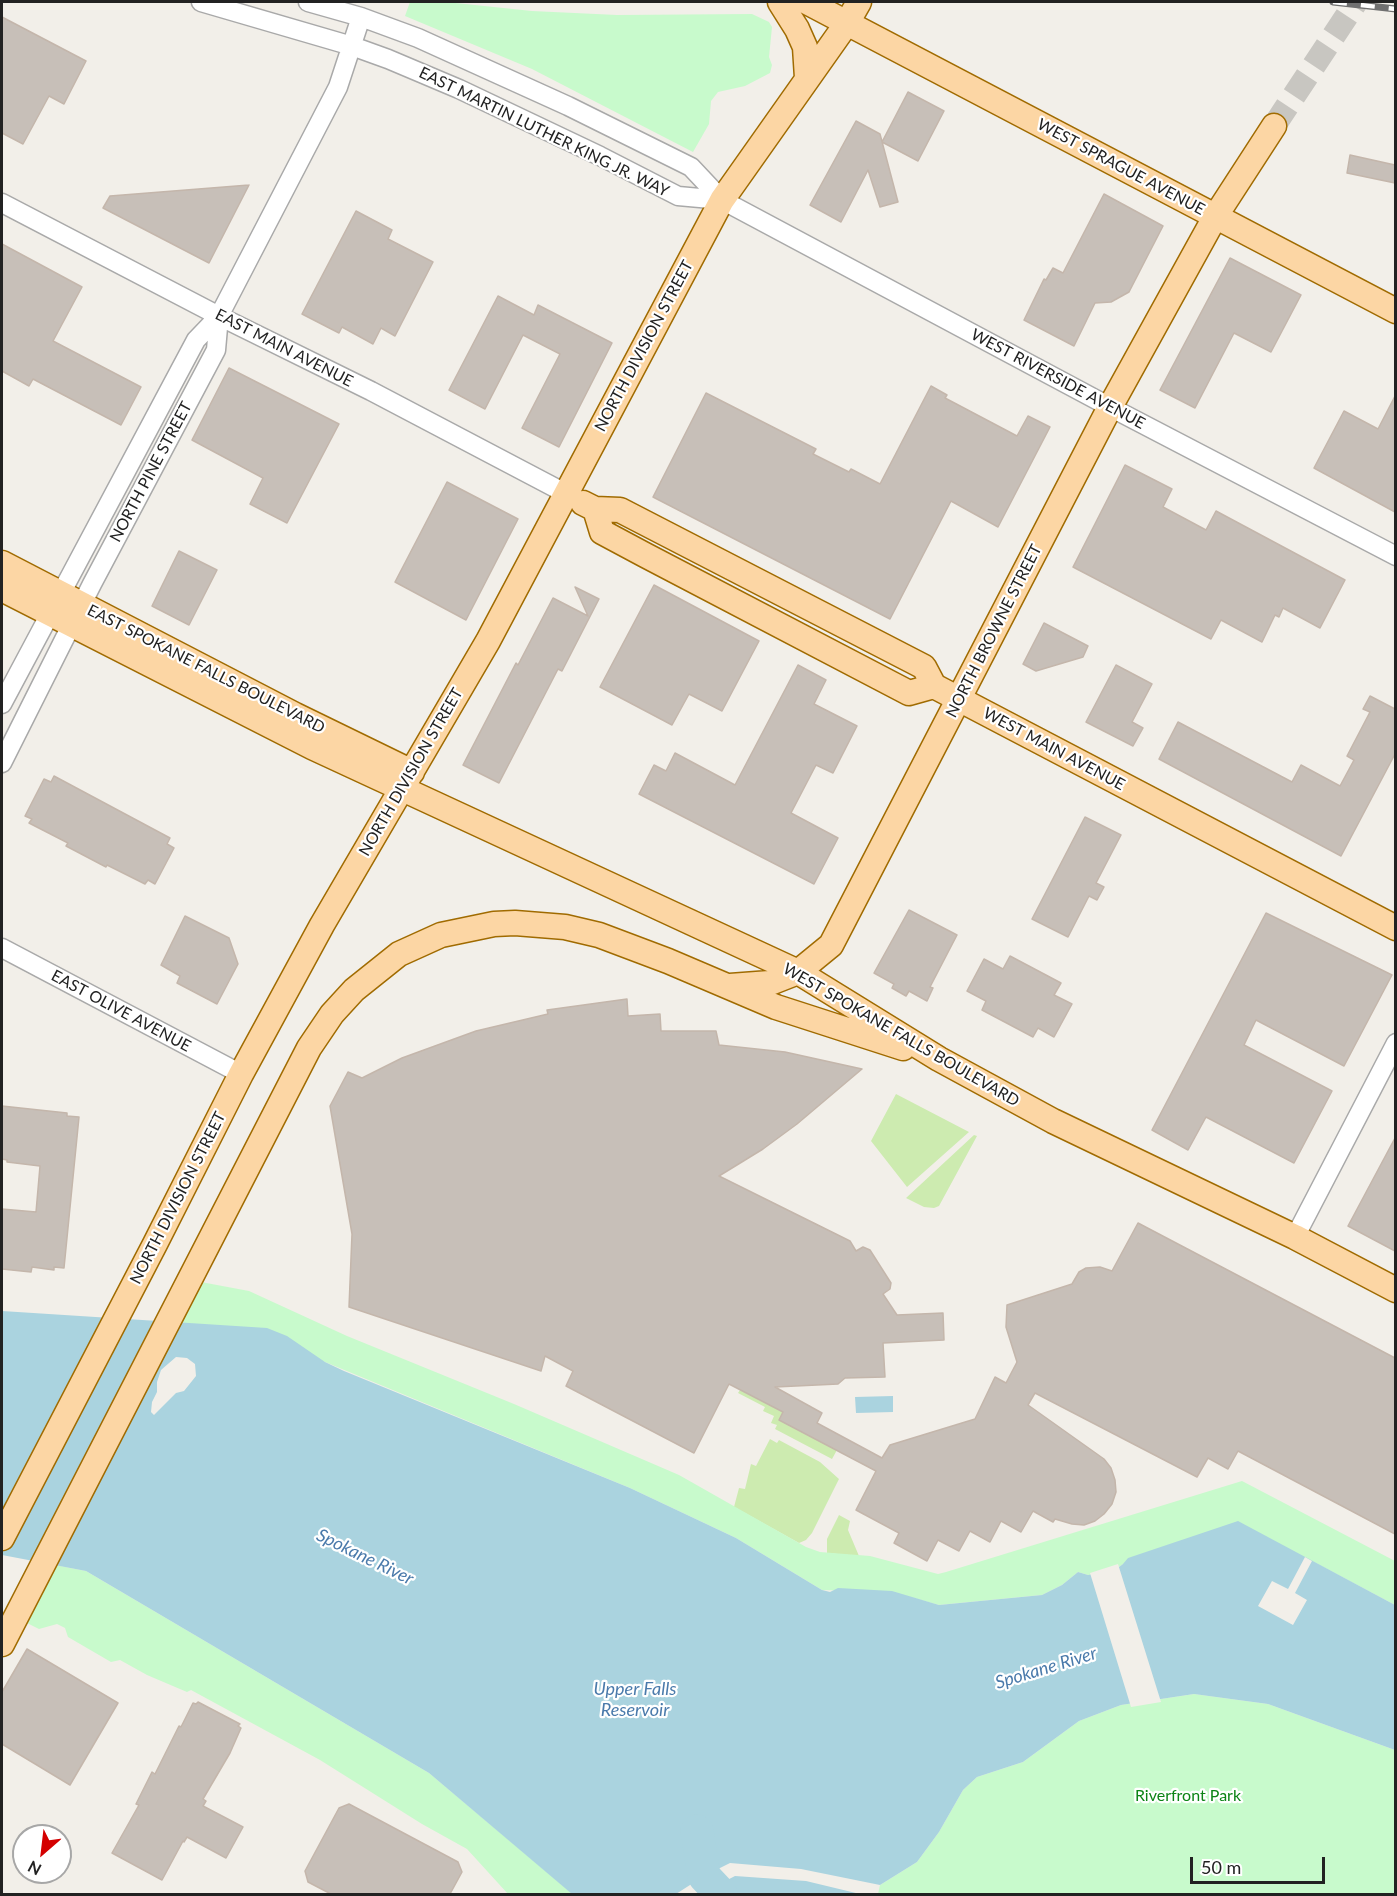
<!DOCTYPE html>
<style>
body{margin:0}
#map{position:relative;width:1397px;height:1896px;overflow:hidden;background:#f2efe9;font-family:Lato,sans-serif}
canvas{display:block}
.frame{position:absolute;inset:0;border:3px solid #222;pointer-events:none}
.north{position:absolute;left:12px;top:1824px;width:60px;height:60px;box-sizing:border-box;background:#fff;border:2px solid #a7a7a7;border-radius:50%;rotate:208deg;font-size:16px;font-weight:700;line-height:24px;text-align:center;color:#222}
.north::after{content:'';display:block;margin:auto;width:21px;height:27px;background:#d40000;clip-path:polygon(50% 0,100% 100%,50% 72%,0 100%)}
.scale{position:absolute;left:1190px;top:1857px;width:135px;height:27px;box-sizing:border-box;border:3px solid #222;border-top:0;padding-left:8px;font-size:18px;line-height:21px;white-space:nowrap;color:#222;-webkit-text-stroke:4px #fff;paint-order:stroke}
</style>
<div id="map">
<canvas width="1397" height="1896"></canvas>
<div class="frame"></div>
<div class="north">N</div>
<div class="scale">50 m</div>
</div>
<script>
const context = document.querySelector('canvas').getContext('2d');
context.lineJoin = 'round';
function fill(path, color) {
  context.fillStyle = color;
  context.fill(path, 'evenodd');
}
function toPath(rows) {
  const path = new Path2D();
  for (const r of rows) {
    path.moveTo(r[0], r[1]);
    for (let i = 2; i < r.length; i += 2) path.lineTo(r[i], r[i + 1]);
  }
  return path;
}
function strokePath(path, color, width, dash) {
  context.strokeStyle = color;
  context.lineWidth = width;
  context.lineCap = dash ? 'butt' : 'round';
  context.setLineDash(dash || []);
  context.stroke(path);
}
function write(font, color, halo, rows, align = 'center') {
  context.font = font + ' Lato,sans-serif';
  context.lineWidth = 4.5;
  context.setLineDash([]);
  context.textBaseline = 'middle';
  context.strokeStyle = halo;
  context.fillStyle = color;
  for (const [text, x, y, turn = 0] of rows) {
    context.save();
    context.translate(x, y);
    context.rotate((+turn || 0) * Math.PI / 180);
    context.textAlign = isNaN(turn) ? turn : align;
    if (halo) context.strokeText(text, 0, 0);
    context.fillText(text, 0, 0);
    context.restore();
  }
}
const grass = toPath([
 [896,1094,969,1132,907,1187,871,1141],
 [974,1135,977,1136,939,1206,934,1208,924,1207,906,1198],
 [740,1390,783,1412,779,1420,837,1450,832,1459,775,1429,777,1425,771,1423,774,1416,763,1411,765,1407,738,1393],
 [770,1439,777,1443,779,1440,820,1462,839,1479,812,1533,806,1540,799,1543,734,1507,739,1488,745,1489,751,1464,756,1466],
 [839,1515,850,1521,848,1530,859,1556,827,1553,827,1539]
]);
const park = toPath([
 [410,2,446,2,532,11,617,15,752,14,769,22,772,27,769,57,772,65,770,73,745,86,718,92,711,101,709,124,693,152,532,69,405,16],
 [201,1282,249,1291,347,1336,514,1404,679,1475,806,1547,820,1552,870,1556,938,1574,946,1572,1242,1481,1395,1561,1395,1605,1312,1561,1123,1564,1115,1570,1100,1574,1088,1575,1078,1572,1062,1585,1042,1595,939,1605,892,1592,822,1590,736,1538,630,1488,325,1362,181,1322],
 [55,1565,86,1571,429,1773,573,1894,508,1894,467,1849,422,1824,320,1760,191,1690,187,1692,147,1675,120,1660,111,1662,68,1637,65,1628,57,1624,39,1629,25,1622],
 [1194,1694,1268,1704,1395,1750,1395,1894,878,1894,880,1885,917,1862,939,1832,963,1790,977,1777,1023,1762,1079,1721,1121,1705]
]);
const water = toPath([
 [2,1311,267,1328,287,1336,325,1362,344,1371,630,1488,736,1538,822,1590,830,1592,838,1588,892,1591,939,1605,1042,1595,1062,1585,1078,1572,1088,1575,1115,1570,1123,1564,1128,1558,1238,1521,1395,1605,1395,1750,1268,1704,1194,1694,1121,1705,1079,1721,1023,1762,977,1777,963,1790,939,1832,917,1862,880,1885,801,1869,730,1863,704,1876,676,1894,572,1894,429,1773,86,1571,2,1555],
 [176,1357,187,1358,195,1364,196,1376,184,1391,176,1393,154,1415,151,1412,152,1402,157,1392,157,1382,161,1370],
 [893,1396,893,1412,856,1413,855,1397],
 [735,1876,806,1881,860,1894,700,1894]
]);
const pier = toPath([
 [1305,1557,1312,1561,1295,1593,1307,1600,1293,1625,1258,1606,1272,1581,1288,1589],
 [1118,1564,1161,1702,1131,1707,1090,1573]
]);
const river = toPath([
 [697,1831,704,1876,721,1894]
]);
const building = toPath([
 [2,17,86,61,64,104,49,96,23,144,2,133,2,17],
 [908,92,944,111,918,161,882,142,908,92],
 [856,121,880,134,898,202,880,207,868,170,841,222,810,205,856,121],
 [1350,155,1395,165,1395,183,1347,173,1350,155],
 [249,185,209,263,103,208,110,196,249,185],
 [1104,194,1163,226,1129,292,1111,302,1095,303,1074,346,1024,320,1044,279,1046,280,1053,268,1063,273,1104,194],
 [356,211,392,230,388,239,433,262,395,336,381,328,373,344,342,327,339,333,302,314,356,211],
 [2,244,82,287,53,341,141,387,121,425,33,379,29,386,2,371,2,244],
 [1230,258,1301,295,1271,352,1234,333,1195,408,1160,390,1230,258],
 [498,296,534,315,538,305,612,343,559,447,522,428,560,354,523,335,485,409,449,390,498,296],
 [229,368,339,424,287,523,250,504,263,478,192,440,229,368],
 [931,386,947,395,945,398,1017,436,1028,416,1050,427,998,527,951,501,890,619,653,497,706,393,816,449,813,454,849,472,851,469,880,484,931,386],
 [1395,396,1395,512,1314,468,1344,411,1378,429,1395,396],
 [1125,465,1172,489,1163,507,1206,530,1216,511,1345,580,1320,628,1283,608,1279,617,1275,615,1262,642,1221,620,1211,639,1073,567,1125,465],
 [447,482,518,519,466,620,395,582,447,482],
 [179,551,217,570,189,625,152,606,179,551],
 [654,585,759,641,722,711,689,694,672,725,600,687,654,585],
 [575,587,599,599,562,671,558,669,499,783,463,765,516,663,518,665,553,598,588,616,575,587],
 [1044,623,1088,646,1083,657,1036,671,1023,664,1044,623],
 [798,665,826,680,814,704,857,726,833,773,816,765,791,813,838,838,814,884,639,794,654,765,666,771,675,753,735,785,798,665],
 [1116,665,1152,684,1132,722,1143,728,1133,746,1086,722,1116,665],
 [1370,696,1395,709,1395,754,1341,856,1159,759,1178,722,1292,782,1301,765,1340,786,1354,760,1347,756,1370,712,1363,709,1370,696],
 [54,776,170,838,167,844,174,848,155,884,148,880,145,884,107,865,106,867,66,846,68,843,29,823,32,819,25,816,44,779,51,782,54,776],
 [1085,817,1121,835,1096,883,1104,887,1097,900,1089,896,1068,937,1032,919,1085,817],
 [909,910,957,935,930,987,933,988,927,1001,909,991,906,996,892,988,894,984,874,973,909,910],
 [1266,913,1392,975,1344,1066,1256,1020,1244,1045,1332,1091,1294,1163,1206,1117,1188,1150,1152,1130,1266,913],
 [185,916,229,938,238,964,217,1004,177,983,180,976,161,965,185,916],
 [1010,956,1061,983,1054,995,1072,1004,1054,1037,1038,1028,1033,1037,982,1010,986,1001,967,991,984,959,1003,969,1010,956],
 [627,999,628,1016,660,1014,661,1031,716,1031,719,1045,785,1052,862,1069,797,1124,763,1149,719,1176,850,1241,856,1251,863,1247,870,1250,891,1283,890,1289,883,1294,897,1315,943,1313,944,1340,883,1343,885,1377,845,1378,838,1384,775,1387,822,1413,817,1423,882,1458,890,1445,975,1419,995,1377,1006,1383,1017,1362,1006,1327,1007,1305,1072,1284,1079,1272,1086,1268,1100,1267,1112,1271,1138,1223,1395,1358,1395,1534,1238,1451,1228,1469,1208,1458,1197,1477,1035,1393,1028,1405,1104,1459,1111,1468,1115,1480,1116,1492,1112,1504,1104,1514,1095,1521,1084,1525,1072,1524,1055,1519,1053,1522,1033,1511,1021,1532,1001,1521,990,1542,970,1531,959,1551,938,1540,927,1561,894,1543,899,1533,856,1510,876,1471,779,1420,783,1412,729,1384,694,1453,566,1386,573,1371,545,1356,541,1371,349,1307,352,1234,330,1106,348,1072,362,1078,402,1058,476,1031,548,1014,547,1010,627,999],
 [2,1106,67,1113,67,1116,79,1117,64,1268,54,1267,54,1270,32,1267,31,1272,2,1269,2,1209,36,1212,40,1166,7,1162,7,1160,2,1159,2,1106],
 [1395,1138,1395,1251,1348,1226,1395,1138],
 [27,1649,118,1703,70,1785,2,1744,2,1692,27,1649],
 [198,1702,240,1724,238,1726,241,1728,230,1753,203,1799,206,1801,203,1806,243,1827,226,1858,187,1837,184,1842,183,1841,162,1880,112,1853,139,1805,136,1804,152,1772,155,1774,179,1726,181,1727,193,1703,196,1704,198,1702],
 [349,1804,458,1862,462,1872,450,1894,331,1894,308,1882,305,1871,339,1808,349,1804]
]);
const majorTunnel = toPath([
 [1274,126,1356,2]
]);
const minor = toPath([
 [201,2,352,46,388,59,459,89,600,156,678,196,722,200],
 [308,2,361,17,418,38,568,106,691,167,722,200,1110,407,1396,556],
 [2,203,219,316,371,391,565,493],
 [2,704,196,340,219,316,338,87,361,17],
 [2,763,92,584,216,350,219,316],
 [2,948,241,1074],
 [1295,1237,1396,1043]
]);
const major = toPath([
 [780,2,797,29,805,47,807,78],
 [807,2,1396,311],
 [583,503,595,509,620,510,924,667,934,686],
 [595,509,602,532,645,555,909,693,934,686,1396,928],
 [2,563,295,715,412,772],
 [2,589,312,747,798,972,939,1059,1053,1121,1295,1237,1396,1290],
 [730,986,770,983,798,972,831,945,1110,407,1215,217,1274,126],
 [2,1538,155,1244,241,1074,322,925,488,641,722,200,847,23,859,2],
 [2,1644,309,1048,332,1014,354,990,399,954,441,935,494,924,515,923,565,927,599,935,668,961,776,1007,903,1048]
]);
const rail = toPath([
 [1333,2,1396,9]
]);
const streetNames = [
 ["EAST MARTIN LUTHER KING JR. WAY",544,132,26],
 ["WEST SPRAGUE AVENUE",1121,167,28],
 ["NORTH DIVISION STREET",644,346,-62],
 ["EAST MAIN AVENUE",284,348,27],
 ["WEST RIVERSIDE AVENUE",1058,379,28],
 ["NORTH PINE STREET",151,472,-62],
 ["NORTH BROWNE STREET",994,631,-63],
 ["EAST SPOKANE FALLS BOULEVARD",206,669,27],
 ["WEST MAIN AVENUE",1054,749,28],
 ["NORTH DIVISION STREET",411,772,-60],
 ["EAST OLIVE AVENUE",121,1011,28],
 ["WEST SPOKANE FALLS BOULEVARD",901,1035,30],
 ["NORTH DIVISION STREET",178,1198,-63]
];
const parkNames = [
 ["Riverfront Park",1188,1796]
];
const waterNames = [
 ["Spokane River",365,1557,26],
 ["Spokane River",1046,1668,-17],
 ["Upper Falls",635,1689],
 ["Reservoir",635,1710]
];
fill(grass, '#cdebb0');
fill(park, '#c8facc');
fill(water, '#aad3df');
fill(pier, '#f2efe9');
strokePath(river, '#aad3df', 33);
fill(building, '#c7bfb8');
strokePath(building, '#c4b6ab', 1.5);
strokePath(majorTunnel, '#c8c6c1', 24, [24, 12]);
strokePath(minor, '#a9a9a9', 21);
strokePath(major, '#a06b00', 27);
strokePath(minor, '#fff', 18);
strokePath(major, '#fcd6a4', 24);
strokePath(rail, '#707070', 7);
strokePath(rail, '#fff', 4.5, [14]);
write('16px', '#222', '#fff', streetNames);
write('16px', '#0c8416', '#fff', parkNames);
write('italic 18px', '#4a7aab', '#fff', waterNames);
</script>
